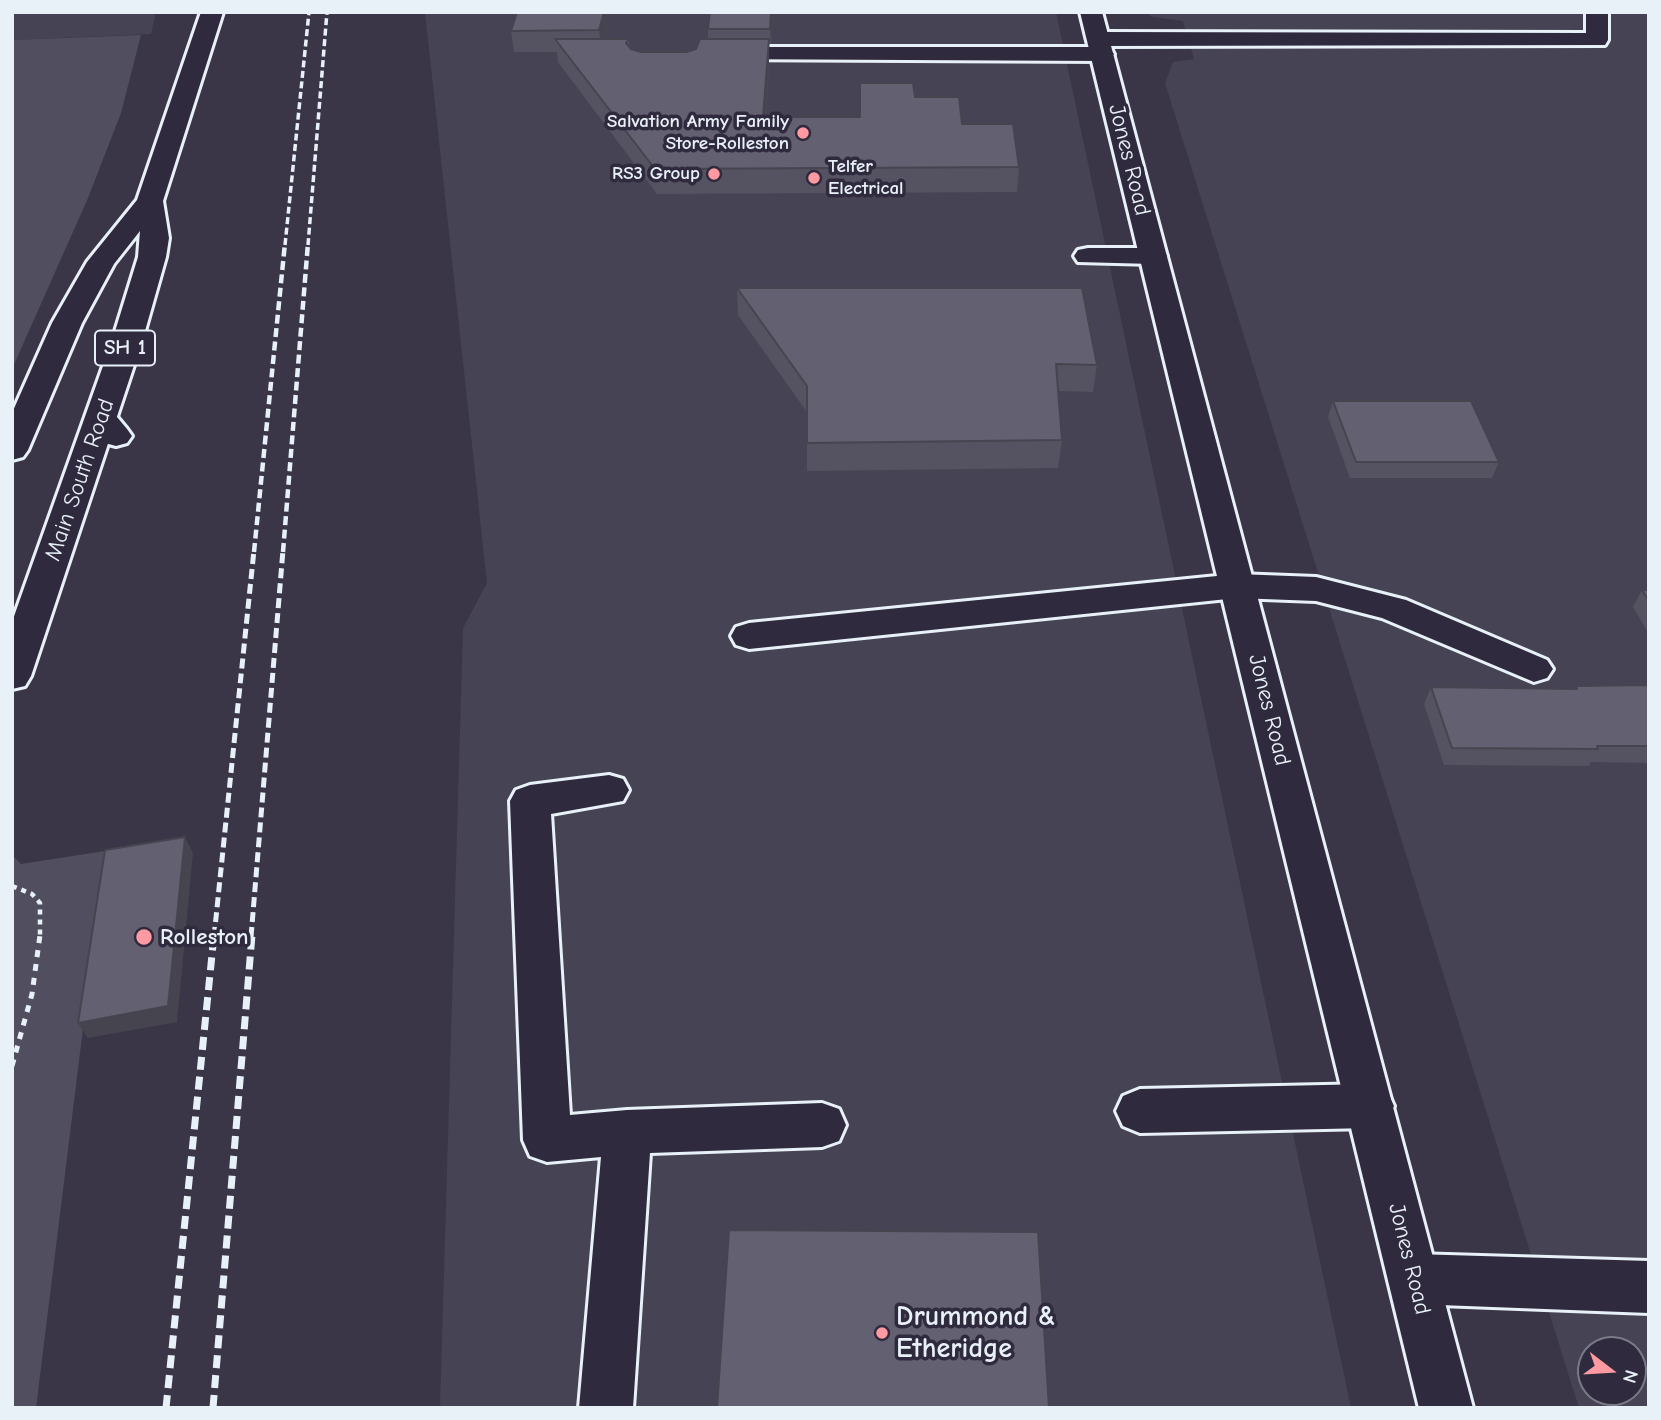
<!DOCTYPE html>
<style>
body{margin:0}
#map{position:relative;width:1661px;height:1420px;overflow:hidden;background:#3a3648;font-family:"Comic Neue",sans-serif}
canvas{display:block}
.frame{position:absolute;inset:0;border:14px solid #e8f1f8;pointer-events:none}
.north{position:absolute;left:1577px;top:1336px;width:70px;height:70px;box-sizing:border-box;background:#2f2a3d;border:2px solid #797a88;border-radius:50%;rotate:107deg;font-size:19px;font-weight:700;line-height:28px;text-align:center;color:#e8f1f8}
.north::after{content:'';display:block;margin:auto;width:24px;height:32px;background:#ff9aa2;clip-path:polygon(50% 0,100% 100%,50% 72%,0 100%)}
</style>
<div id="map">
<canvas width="1661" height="1420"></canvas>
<div class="frame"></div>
<div class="north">N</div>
</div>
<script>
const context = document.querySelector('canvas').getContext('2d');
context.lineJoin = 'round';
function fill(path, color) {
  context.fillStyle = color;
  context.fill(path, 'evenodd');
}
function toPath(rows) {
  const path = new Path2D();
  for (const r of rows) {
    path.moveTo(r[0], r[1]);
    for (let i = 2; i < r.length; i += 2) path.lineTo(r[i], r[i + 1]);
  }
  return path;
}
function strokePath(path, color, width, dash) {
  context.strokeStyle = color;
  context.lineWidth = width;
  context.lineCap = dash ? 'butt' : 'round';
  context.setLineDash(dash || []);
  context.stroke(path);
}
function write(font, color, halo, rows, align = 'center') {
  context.font = font + ' "Comic Neue",sans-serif';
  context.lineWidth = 7;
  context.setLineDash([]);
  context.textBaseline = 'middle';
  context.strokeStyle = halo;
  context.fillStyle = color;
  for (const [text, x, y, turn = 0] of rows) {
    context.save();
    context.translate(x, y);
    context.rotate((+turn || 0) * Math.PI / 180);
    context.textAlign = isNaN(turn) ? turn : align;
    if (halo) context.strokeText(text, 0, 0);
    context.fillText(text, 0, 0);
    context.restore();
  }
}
const built = toPath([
 [12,12,156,12,151,34,12,40],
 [425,12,1056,12,1351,1408,440,1408,463,628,487,583],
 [1145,12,1649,12,1649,1408,1579,1408,1165,83,1173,62,1194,59,1183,21,1153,17],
 [1591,1350,1633,1350,1633,1392,1591,1392]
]);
const green = toPath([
 [141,35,121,113,88,198,12,369,12,40],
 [105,851,36,1408,12,1408,12,855,21,864]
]);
const pathFar1 = toPath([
 [12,886,32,894,40,903,40,937]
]);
const path = toPath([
 [12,1066,32,994,40,935]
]);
const minor = toPath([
 [1586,12,1608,12,1608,40,1605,45,1098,46,1087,39,1098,32,1586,33,1586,12],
 [718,47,1102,47,1110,49,1114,54,1110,59,1102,61,710,59,706,54,710,49,718,47],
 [1088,248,1153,248,1163,250,1167,256,1163,262,1153,264,1078,262,1074,256,1078,250,1088,248],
 [101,408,112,411,127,429,132,436,127,443,116,446,105,443,90,425,85,418,90,411,101,408],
 [1237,574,1316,577,1406,600,1547,660,1553,669,1547,678,1534,682,1382,618,1316,601,1237,598,749,649,736,645,731,636,736,627,749,623,1237,574],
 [609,775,623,779,629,790,623,801,551,814,570,1115,627,1110,822,1103,839,1109,846,1125,839,1141,822,1147,650,1153,633,1408,579,1408,601,1157,547,1162,530,1156,523,1140,510,801,516,790,530,785,609,775],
 [1370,1084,1387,1091,1394,1106,1387,1121,1370,1128,1140,1133,1123,1126,1116,1111,1123,1096,1140,1089,1370,1084],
 [1414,1254,1649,1261,1649,1313,1414,1304,1396,1297,1388,1279,1396,1261,1414,1254]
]);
const major = toPath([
 [1080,12,1102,12,1473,1408,1419,1408,1080,12]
]);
const highway = toPath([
 [201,12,223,12,163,201,169,238,166,257,143,338,31,676,25,686,12,689,12,622,113,338,138,257,140,231,114,264,82,323,28,450,23,457,12,460,12,413,52,323,87,262,137,200,201,12]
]);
const railFar3 = toPath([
 [285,245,309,12],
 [308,245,327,12]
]);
const railFar2 = toPath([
 [254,552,285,243],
 [283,552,308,243]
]);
const railFar1 = toPath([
 [214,937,254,550],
 [251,937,283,550]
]);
const rail = toPath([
 [166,1408,214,935],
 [213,1408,252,935]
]);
const wall = toPath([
 [517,12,611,12,605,39,629,39,629,47,631,49,641,52,686,52,696,49,708,39,708,29,710,12,853,12,773,12,771,44,769,44,769,63,766,117,860,117,860,83,915,97,962,124,1019,167,1017,192,657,194,558,62,557,52,514,52,511,31],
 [737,288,1097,365,1093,392,1058,391,1062,440,1058,468,807,471,807,412,738,315],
 [1333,401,1499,462,1492,478,1350,478,1328,417],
 [1642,590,1649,590,1649,634,1633,607],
 [1649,685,1649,763,1591,762,1589,766,1444,765,1424,704,1431,687,1575,689,1576,686]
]);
const shadedWall = toPath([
 [604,12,611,12,602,52,599,30],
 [771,12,773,12,771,44,770,29],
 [769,39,769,63,764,141,763,117],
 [185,837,193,853,177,1022,88,1038,78,1023]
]);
const building = toPath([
 [517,12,604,12,599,30,511,31,517,12],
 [710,12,771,12,770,29,708,29,710,12],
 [555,39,629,39,626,43,631,49,641,52,686,52,696,49,700,39,769,39,763,117,860,117,860,83,913,83,915,97,959,97,962,124,1013,124,1019,167,655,169,555,39],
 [737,288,1082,288,1097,365,1056,364,1062,440,807,443,807,386,737,288],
 [1333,401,1471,401,1499,462,1356,462,1333,401],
 [1642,590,1649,590,1649,601,1642,590],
 [1649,685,1649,746,1597,746,1598,749,1452,748,1431,687,1577,689,1576,686,1649,685],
 [185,837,168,1006,78,1023,105,850,185,837],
 [729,1230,1038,1232,1049,1408,717,1408,729,1230]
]);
const markers = [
 [803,133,7,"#ff9aa2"],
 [714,174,7,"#ff9aa2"],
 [814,178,7,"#ff9aa2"],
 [144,937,9,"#ff9aa2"],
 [882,1333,7,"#ff9aa2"]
];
const farPoinames = [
 ["Salvation Army Family",789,122],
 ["Store-Rolleston",789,144],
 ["Telfer",828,167,"left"],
 ["Electrical",828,189,"left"],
 ["RS3 Group",700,174]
];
const shields = [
 [125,348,60]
];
const shieldNames = [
 ["SH 1",125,348]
];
const streetNames = [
 ["Jones Road",1129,160,76],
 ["Main South Road",80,480,-71],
 ["Jones Road",1269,710,76],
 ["Jones Road",1409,1259,76]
];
const poiNames = [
 ["Rolleston",160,937]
];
const nearPoinames = [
 ["Drummond &",896,1317],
 ["Etheridge",896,1349]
];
fill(built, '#464354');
fill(green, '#504e5f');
strokePath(minor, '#e8f1f8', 6);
strokePath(major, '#e8f1f8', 6);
strokePath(highway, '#e8f1f8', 6);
strokePath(pathFar1, '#e8f1f8', 4.5, [5, 5]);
strokePath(path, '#e8f1f8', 5, [7, 7]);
fill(minor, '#2f2a3d');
fill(major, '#2f2a3d');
fill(highway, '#2f2a3d');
strokePath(railFar3, '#e8f1f8', 3.5, [7, 3.5]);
strokePath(railFar2, '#e8f1f8', 4.5, [9, 4.5]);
strokePath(railFar1, '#e8f1f8', 5, [10, 5]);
strokePath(rail, '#e8f1f8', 7, [13, 7]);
fill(wall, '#555361');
fill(shadedWall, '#45444f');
fill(building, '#636171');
strokePath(building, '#45444f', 2);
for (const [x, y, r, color] of markers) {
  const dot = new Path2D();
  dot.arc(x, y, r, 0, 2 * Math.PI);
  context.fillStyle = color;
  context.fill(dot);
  strokePath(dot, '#2f2a3d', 2.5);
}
write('bold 19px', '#e8f1f8', '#2f2a3d', farPoinames, 'right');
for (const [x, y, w] of shields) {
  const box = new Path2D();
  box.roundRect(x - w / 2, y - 17.5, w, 35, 5);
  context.fillStyle = '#2f2a3d';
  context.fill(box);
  strokePath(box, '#e8f1f8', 2);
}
write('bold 21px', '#e8f1f8', null, shieldNames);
write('23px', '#e8f1f8', '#2f2a3d', streetNames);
write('bold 23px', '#e8f1f8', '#2f2a3d', poiNames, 'left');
write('bold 28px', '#e8f1f8', '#2f2a3d', nearPoinames, 'left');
</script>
